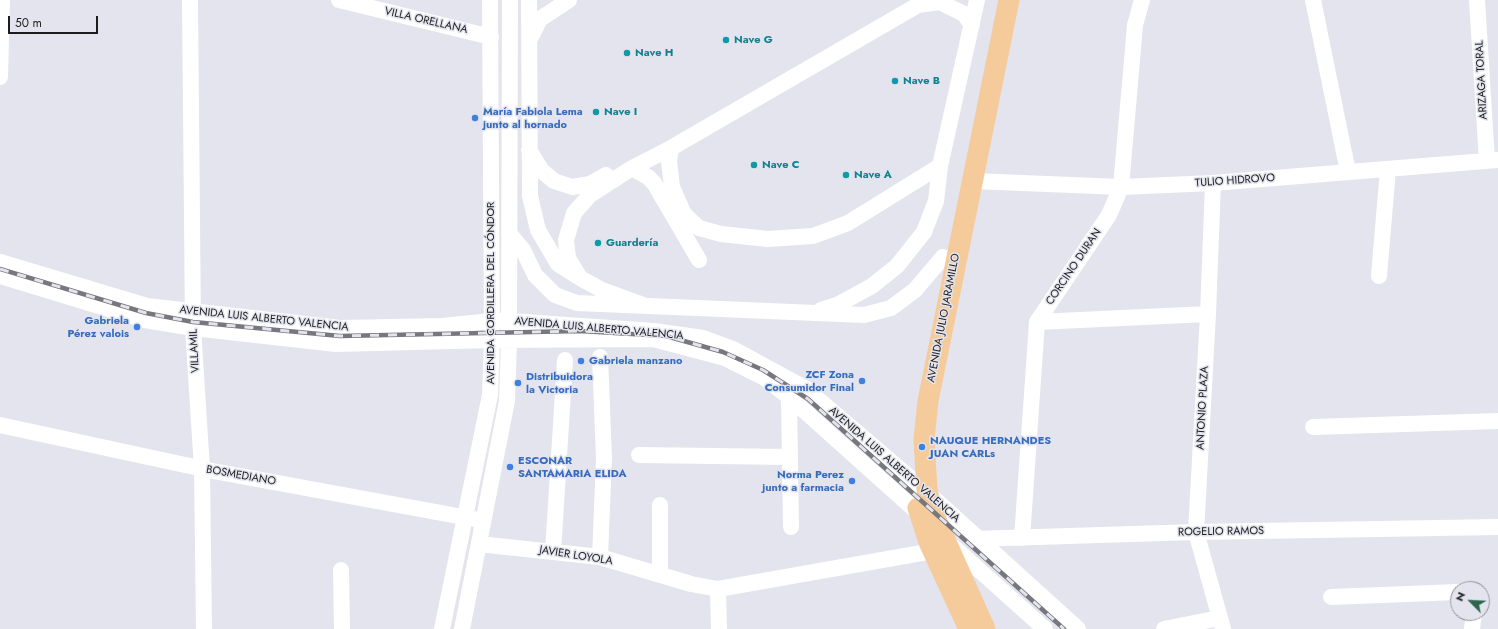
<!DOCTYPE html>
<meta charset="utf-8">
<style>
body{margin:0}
#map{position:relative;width:1498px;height:629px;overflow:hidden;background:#e3e4ed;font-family:Jost,sans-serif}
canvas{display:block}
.north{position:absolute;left:1450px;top:581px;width:40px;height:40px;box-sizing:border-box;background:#e3e4ed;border:1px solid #93949b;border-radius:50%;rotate:294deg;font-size:11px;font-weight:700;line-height:16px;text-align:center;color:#1c1c1f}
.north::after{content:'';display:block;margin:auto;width:14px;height:18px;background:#2d654d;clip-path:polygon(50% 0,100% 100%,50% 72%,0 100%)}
.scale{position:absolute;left:8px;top:16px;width:90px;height:18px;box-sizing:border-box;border:2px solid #1c1c1f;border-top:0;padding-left:5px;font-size:12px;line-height:14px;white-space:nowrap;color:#1c1c1f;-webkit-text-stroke:3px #e3e4ed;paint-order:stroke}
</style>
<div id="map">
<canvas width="1498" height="629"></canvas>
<div class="north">N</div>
<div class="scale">50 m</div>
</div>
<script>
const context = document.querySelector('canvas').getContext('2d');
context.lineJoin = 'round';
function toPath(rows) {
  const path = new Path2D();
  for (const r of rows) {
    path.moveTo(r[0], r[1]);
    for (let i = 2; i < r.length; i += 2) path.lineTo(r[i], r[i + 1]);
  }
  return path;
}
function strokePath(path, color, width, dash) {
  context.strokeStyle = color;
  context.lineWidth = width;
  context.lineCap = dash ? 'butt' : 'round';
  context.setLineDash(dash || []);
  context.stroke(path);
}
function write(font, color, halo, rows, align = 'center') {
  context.font = font + ' Jost,sans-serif';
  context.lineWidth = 3;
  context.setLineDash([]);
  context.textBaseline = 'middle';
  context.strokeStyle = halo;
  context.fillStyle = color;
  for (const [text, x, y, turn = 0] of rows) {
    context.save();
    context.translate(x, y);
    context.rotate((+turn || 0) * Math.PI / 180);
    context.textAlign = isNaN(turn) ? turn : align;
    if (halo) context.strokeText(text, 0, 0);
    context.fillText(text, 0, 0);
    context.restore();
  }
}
const minor = toPath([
 [190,0,193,328,202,469,204,629],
 [339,0,491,37],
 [529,0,530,196,538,230,558,264,577,276],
 [1313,0,1348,172],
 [1477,0,1487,161],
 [530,39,540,19,569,0],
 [0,77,2,0],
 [671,148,669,161,672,187,684,214,699,228,721,234,768,239,813,236,848,223,940,166,977,0],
 [529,150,542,171,554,181,572,187,590,184,606,175],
 [632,168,648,177,654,183,699,260],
 [972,181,1121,187,1213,183,1498,160],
 [1213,183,1208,314,1196,532,1223,629],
 [509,233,523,250,535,275,555,295,577,303,864,315,891,308,915,290,943,257],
 [0,262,147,306,340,328,442,326,492,321,509,321,654,331,703,338,733,349,805,388,928,493,1078,629],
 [0,276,145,320,193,328,336,344,492,340,653,339,691,349,725,358,763,377,789,397,924,518],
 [1379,276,1388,169],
 [646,306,602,290,580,278,568,258,566,240,574,213,590,195,632,168,671,148,918,5,940,2,964,14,972,25],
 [821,310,837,305,872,286,897,266,924,232,936,201,940,166],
 [1037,322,1208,314],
 [789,397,791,527],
 [0,425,213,471,474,519],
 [1313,427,1498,421],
 [639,455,790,457],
 [660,505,660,574],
 [1022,538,1037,322,1109,215,1121,187,1135,25,1142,0],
 [973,539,1196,532,1498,527],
 [949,543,1045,629],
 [479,544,600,557,691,584,718,589,933,551],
 [553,552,565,360],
 [600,557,604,458,600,357],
 [341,570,342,629],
 [718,589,719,629],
 [1331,597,1458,592],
 [442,629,490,395,492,340,490,0],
 [462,629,507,401,509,341,510,0],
 [1164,629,1219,618],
 [1472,629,1474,613]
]);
const major = toPath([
 [918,508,929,542,969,629],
 [985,629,933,513,927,490,924,439,928,401,1009,0]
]);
const rail = toPath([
 [0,269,146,313,193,322,340,336,580,331,666,336,723,352,763,370,808,399,1064,629]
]);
const markers = [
 [726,40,4,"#0f9aa8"],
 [627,53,4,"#0f9aa8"],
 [895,81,4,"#0f9aa8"],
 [596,112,4,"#0f9aa8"],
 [475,118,4,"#3f7fe0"],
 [754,165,4,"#0f9aa8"],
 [846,175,4,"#0f9aa8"],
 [598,243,4,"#0f9aa8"],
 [137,327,4,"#3f7fe0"],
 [581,361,4,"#3f7fe0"],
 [862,381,4,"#3f7fe0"],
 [518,383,4,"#3f7fe0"],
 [922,447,4,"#3f7fe0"],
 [510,467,4,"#3f7fe0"],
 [852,481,4,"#3f7fe0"]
];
const streetNames = [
 ["VILLA ORELLANA",426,21,13],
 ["ARIZAGA TORAL",1482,80,-93],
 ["TULIO HIDROVO",1235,181,-4],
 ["CORCINO DURAN",1074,267,-56],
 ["AVENIDA CORDILLERA DEL CÓNDOR",491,293,-90],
 ["AVENIDA JULIO JARAMILLO",944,318,-79],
 ["AVENIDA LUIS ALBERTO VALENCIA",264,319,6],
 ["AVENIDA LUIS ALBERTO VALENCIA",599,329,5],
 ["VILLAMIL",195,351,-93],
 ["ANTONIO PLAZA",1203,408,-87],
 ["AVENIDA LUIS ALBERTO VALENCIA",894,465,41],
 ["BOSMEDIANO",241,476,10],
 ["ROGELIO RAMOS",1221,532,-1],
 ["JAVIER LOYOLA",576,556,9]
];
const cultureNames = [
 ["Nave G",734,40],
 ["Nave H",635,53],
 ["Nave B",903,81],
 ["Nave I",604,112],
 ["Nave C",762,165],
 ["Nave A",854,175],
 ["Guardería",606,243]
];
const shopNames = [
 ["María Fabiola Lema",483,112],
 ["junto al hornado",483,125],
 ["Gabriela",129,321,"right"],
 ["Pérez valois",129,334,"right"],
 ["Gabriela manzano",589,361],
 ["ZCF Zona",854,375,"right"],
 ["Consumidor Final",854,388,"right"],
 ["Distribuidora",526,377],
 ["la Victoria",526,390],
 ["NAUQUE HERNANDES",930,441],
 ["JUAN CARLs",930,454],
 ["ESCONAR",518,461],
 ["SANTAMARIA ELIDA",518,474],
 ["Norma Perez",844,475,"right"],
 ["junto a farmacia",844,488,"right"]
];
strokePath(minor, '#fff', 16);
strokePath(major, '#f5cb9b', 21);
strokePath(rail, '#77777d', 4.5);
strokePath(rail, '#e3e4ed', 3, [9]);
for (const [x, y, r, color] of markers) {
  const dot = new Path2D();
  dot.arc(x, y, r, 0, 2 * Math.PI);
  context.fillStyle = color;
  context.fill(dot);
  strokePath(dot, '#e3e4ed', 1.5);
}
write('11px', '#1c1c1f', '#e3e4ed', streetNames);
write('bold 11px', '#0d838f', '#e3e4ed', cultureNames, 'left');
write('bold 11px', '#366cbe', '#e3e4ed', shopNames, 'left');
</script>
